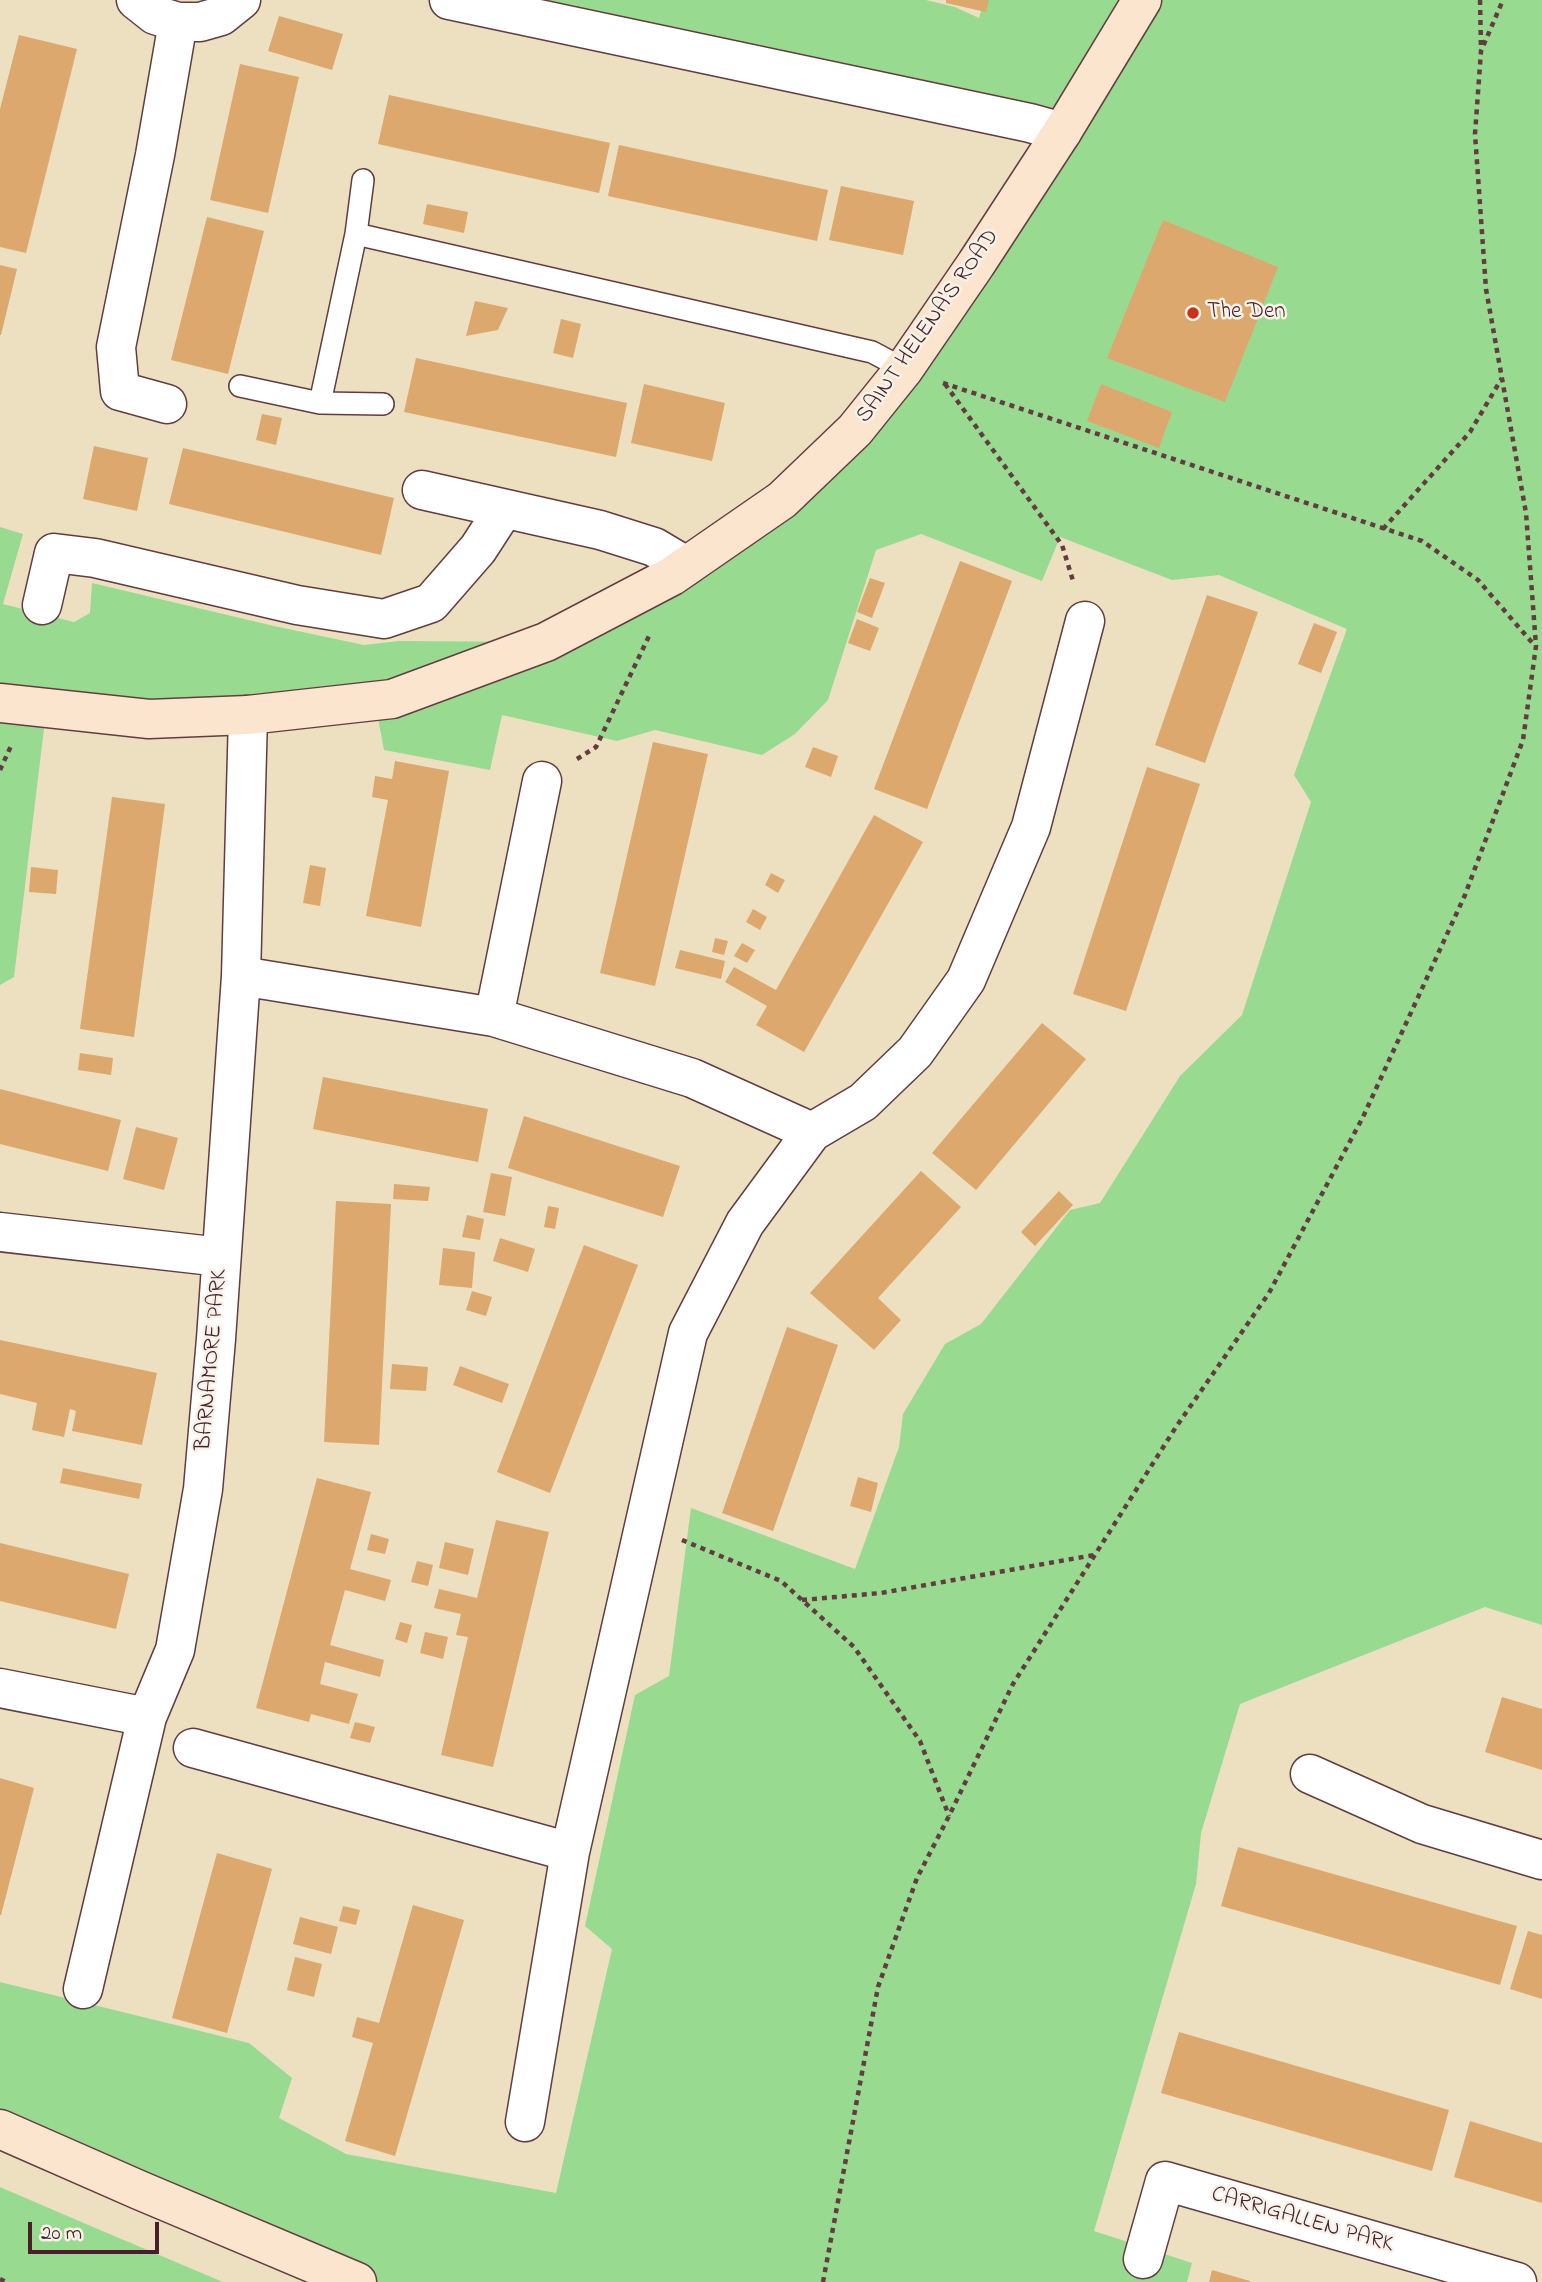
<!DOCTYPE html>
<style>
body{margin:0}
#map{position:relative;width:1542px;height:2282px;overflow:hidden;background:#ece0c0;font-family:"Indie Flower",sans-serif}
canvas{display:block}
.scale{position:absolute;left:28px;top:2222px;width:131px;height:32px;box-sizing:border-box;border:4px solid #4a1f2b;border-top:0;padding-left:9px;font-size:21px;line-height:24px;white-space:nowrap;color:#4a1f2b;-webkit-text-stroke:5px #f7f3e8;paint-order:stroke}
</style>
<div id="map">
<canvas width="1542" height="2282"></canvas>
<div class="scale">20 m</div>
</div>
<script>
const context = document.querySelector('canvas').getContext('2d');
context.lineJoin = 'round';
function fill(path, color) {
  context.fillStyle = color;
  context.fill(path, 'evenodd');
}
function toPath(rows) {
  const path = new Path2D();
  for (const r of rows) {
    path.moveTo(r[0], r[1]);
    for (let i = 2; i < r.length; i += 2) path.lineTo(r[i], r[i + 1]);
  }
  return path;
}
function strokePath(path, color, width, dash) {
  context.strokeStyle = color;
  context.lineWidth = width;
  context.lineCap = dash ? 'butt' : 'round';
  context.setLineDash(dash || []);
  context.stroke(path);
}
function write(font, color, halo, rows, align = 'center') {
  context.font = font + ' "Indie Flower",sans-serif';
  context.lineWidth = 5;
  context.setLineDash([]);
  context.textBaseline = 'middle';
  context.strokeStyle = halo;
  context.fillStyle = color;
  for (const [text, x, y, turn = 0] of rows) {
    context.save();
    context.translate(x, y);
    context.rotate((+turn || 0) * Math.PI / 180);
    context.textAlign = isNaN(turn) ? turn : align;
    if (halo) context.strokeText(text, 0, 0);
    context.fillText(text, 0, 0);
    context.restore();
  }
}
const green = toPath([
 [484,0,926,0,955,7,979,18,984,0,1124,0,1047,125],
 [1143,0,1542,0,1542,1625,1485,1607,1240,1704,1201,1833,1196,1884,1094,2231,1192,2263,1187,2282,361,2282,0,2128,0,1982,249,2043,292,2078,279,2118,346,2154,556,2193,612,1949,585,1926,635,1695,669,1676,691,1508,855,1569,899,1447,903,1414,945,1344,981,1324,1070,1210,1100,1203,1180,1076,1242,1015,1311,802,1294,775,1347,629,1219,575,1172,580,1060,537,1042,581,921,534,876,550,828,700,795,734,762,755,655,730,617,741,502,715,490,770,384,750,375,702,546,643,856,431],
 [0,527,23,534,3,604,74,622,90,613,92,583,274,626,364,645,399,641,543,642,374,700,0,701],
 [0,706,46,712,14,977,0,985],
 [0,2187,93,2227,223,2282,0,2282]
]);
const building = toPath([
 [946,0,989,0,986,12,946,3],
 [279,16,343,34,332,70,268,51],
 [19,35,77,49,26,253,0,247,0,109],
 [240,64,299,77,268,213,210,200],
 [389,95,610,143,599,193,378,144],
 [619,145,828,190,817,241,608,196],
 [841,186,914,201,903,255,829,240],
 [427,204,468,212,464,233,423,224],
 [207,217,264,231,228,374,171,360],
 [1163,220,1278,267,1225,402,1107,358],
 [0,265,17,269,1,335,0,335],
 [475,301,508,308,498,330,466,336],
 [561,319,581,324,573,358,553,353],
 [416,358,627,403,616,457,404,412],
 [644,384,725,403,712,461,631,443],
 [1101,384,1172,412,1159,448,1087,421],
 [262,414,282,418,276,445,256,440],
 [94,446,148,458,137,511,83,499],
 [183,448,394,498,381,555,169,504],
 [960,561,1012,581,927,809,874,789],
 [870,578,885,583,872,618,857,612],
 [1207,595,1258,612,1205,763,1155,745],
 [857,619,879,628,870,651,848,643],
 [1314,623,1337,632,1321,673,1298,664],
 [653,742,708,754,655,986,600,973],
 [813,747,838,756,831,777,805,767],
 [395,761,449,771,421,927,366,916,388,800,372,797,375,776,392,779],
 [1147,767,1200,784,1126,1011,1073,994],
 [112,797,165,804,134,1037,80,1029],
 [874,815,923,842,804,1052,756,1025,767,1006,725,982,734,967,776,990],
 [310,865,326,868,320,906,303,903],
 [31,867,58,870,56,894,29,892],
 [771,873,785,880,778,893,765,885],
 [753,909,767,917,760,930,746,922],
 [715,938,728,941,724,955,712,952],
 [742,943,755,950,747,963,734,956],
 [680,950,725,961,721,979,675,968],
 [1042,1023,1086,1059,976,1190,932,1153],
 [80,1053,113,1058,111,1075,78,1070],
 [323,1077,488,1109,478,1162,313,1129],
 [0,1089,121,1120,108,1171,0,1144],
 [524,1116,680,1166,663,1217,508,1168],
 [136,1127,178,1138,164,1190,123,1179],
 [921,1171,961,1207,878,1298,901,1320,874,1350,810,1293],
 [491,1173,512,1177,505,1216,483,1212],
 [394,1184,430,1187,428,1201,393,1199],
 [1059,1191,1073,1205,1035,1246,1021,1232],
 [336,1201,391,1204,379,1445,324,1442],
 [548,1206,559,1208,555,1229,544,1227],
 [467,1215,484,1219,480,1240,462,1237],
 [500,1238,535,1249,528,1272,493,1261],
 [584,1245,638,1265,550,1493,497,1472],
 [443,1248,475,1252,472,1288,439,1285],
 [472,1291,492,1297,486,1316,466,1310],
 [787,1327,838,1345,773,1531,722,1513],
 [0,1340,157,1373,142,1445,72,1431,76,1411,70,1409,64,1437,32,1430,37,1403,0,1394],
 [392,1364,428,1367,426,1391,390,1389],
 [460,1366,509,1384,502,1403,453,1385],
 [63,1468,142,1484,139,1499,60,1483],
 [858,1477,878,1483,871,1512,850,1506],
 [317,1478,371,1492,350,1569,391,1580,385,1601,345,1590,330,1645,384,1660,380,1677,325,1662,320,1684,358,1694,349,1724,311,1714,309,1722,256,1708],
 [496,1520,549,1532,493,1767,441,1755,468,1637,456,1635,461,1614,434,1608,439,1589,477,1598],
 [371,1534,389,1539,385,1554,367,1550],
 [445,1542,474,1549,468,1575,439,1568],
 [0,1543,129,1574,116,1629,0,1601],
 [417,1561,433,1565,428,1586,411,1582],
 [400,1622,412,1625,407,1643,395,1639],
 [425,1632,448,1637,443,1659,420,1653],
 [1502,1697,1542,1709,1542,1770,1485,1752],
 [355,1722,375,1727,370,1743,350,1738],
 [0,1778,34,1788,1,1915,0,1915],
 [1238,1847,1517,1926,1500,1985,1221,1906],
 [217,1853,272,1869,227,2033,172,2018],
 [413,1905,464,1920,395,2156,345,2141,373,2043,352,2037,357,2017,379,2023],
 [343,1906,360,1910,356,1925,339,1921],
 [300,1917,338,1927,331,1954,293,1944],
 [1528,1931,1542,1935,1542,1999,1510,1989],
 [295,1957,322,1964,314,1997,287,1990],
 [1179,2032,1449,2110,1432,2171,1161,2093],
 [1470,2121,1542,2143,1542,2203,1454,2177],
 [1212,2270,1250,2281,1250,2282,1209,2282]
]);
const path = toPath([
 [1480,0,1481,48],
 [943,383,1422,541,1478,580,1535,646],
 [945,384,1062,545,1074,584],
 [1383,529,1470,432,1502,378],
 [577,759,596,747,649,636],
 [0,770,11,746],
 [682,1540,781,1581,854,1647,920,1741,949,1816],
 [802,1600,881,1593,1094,1555],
 [0,2279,6,2282],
 [823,2282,878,1987,917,1878,949,1816,1013,1684,1176,1427,1269,1293,1363,1117,1465,895,1523,740,1536,646,1526,513,1486,289,1475,134,1481,51,1503,0]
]);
const lane = toPath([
 [356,234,872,352,904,369],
 [240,386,320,403,383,404],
 [320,403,356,234,363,180]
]);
const street = toPath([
 [136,0,155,15,178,22,200,22,221,16,241,0],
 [449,0,1030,123,1062,132],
 [167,404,120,391,116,347,155,155,178,22],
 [422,490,600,530,654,547,686,566],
 [42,605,54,553,95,558,297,605,384,619,431,603,478,549,504,509],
 [241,976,494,1017,692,1078,812,1132],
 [494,1017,542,781],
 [0,1232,221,1257],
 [0,1688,147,1717],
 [193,1748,570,1852],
 [1310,1774,1422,1824,1542,1860],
 [83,1989,147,1717,175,1650,203,1489,216,1339,241,976,248,715],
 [525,2122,570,1852,688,1333,745,1223,812,1132,863,1102,915,1052,966,980,1031,827,1085,621],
 [1143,2259,1165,2181,1517,2282]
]);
const secondary = toPath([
 [0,703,149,719,248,715,392,699,546,642,672,576,782,500,855,430,904,369,976,264,1062,132,1142,0],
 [0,2129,139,2190,357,2282]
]);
const markers = [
 [1193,313,7,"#c8321e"]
];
const poiNames = [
 ["The Den",1207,313]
];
const streetNames = [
 ["SAINT HELENA'S ROAD",929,327,-55],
 ["BARNAMORE PARK",213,1360,-85],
 ["CARRIGALLEN PARK",1302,2221,16]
];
fill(green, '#99da91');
fill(building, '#dca86e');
strokePath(lane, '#623c41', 24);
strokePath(street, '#623c41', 41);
strokePath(secondary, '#623c41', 41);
strokePath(path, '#623c41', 4.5, [5, 5]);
strokePath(lane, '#fff', 21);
strokePath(street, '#fff', 38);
strokePath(secondary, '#fce5cf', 38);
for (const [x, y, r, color] of markers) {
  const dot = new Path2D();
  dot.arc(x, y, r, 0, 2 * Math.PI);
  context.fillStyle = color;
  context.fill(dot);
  strokePath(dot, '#f7f3e8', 2.5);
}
write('23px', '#4a1f2b', '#f7f3e8', poiNames, 'left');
write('23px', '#4a1f2b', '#f7f3e8', streetNames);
</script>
